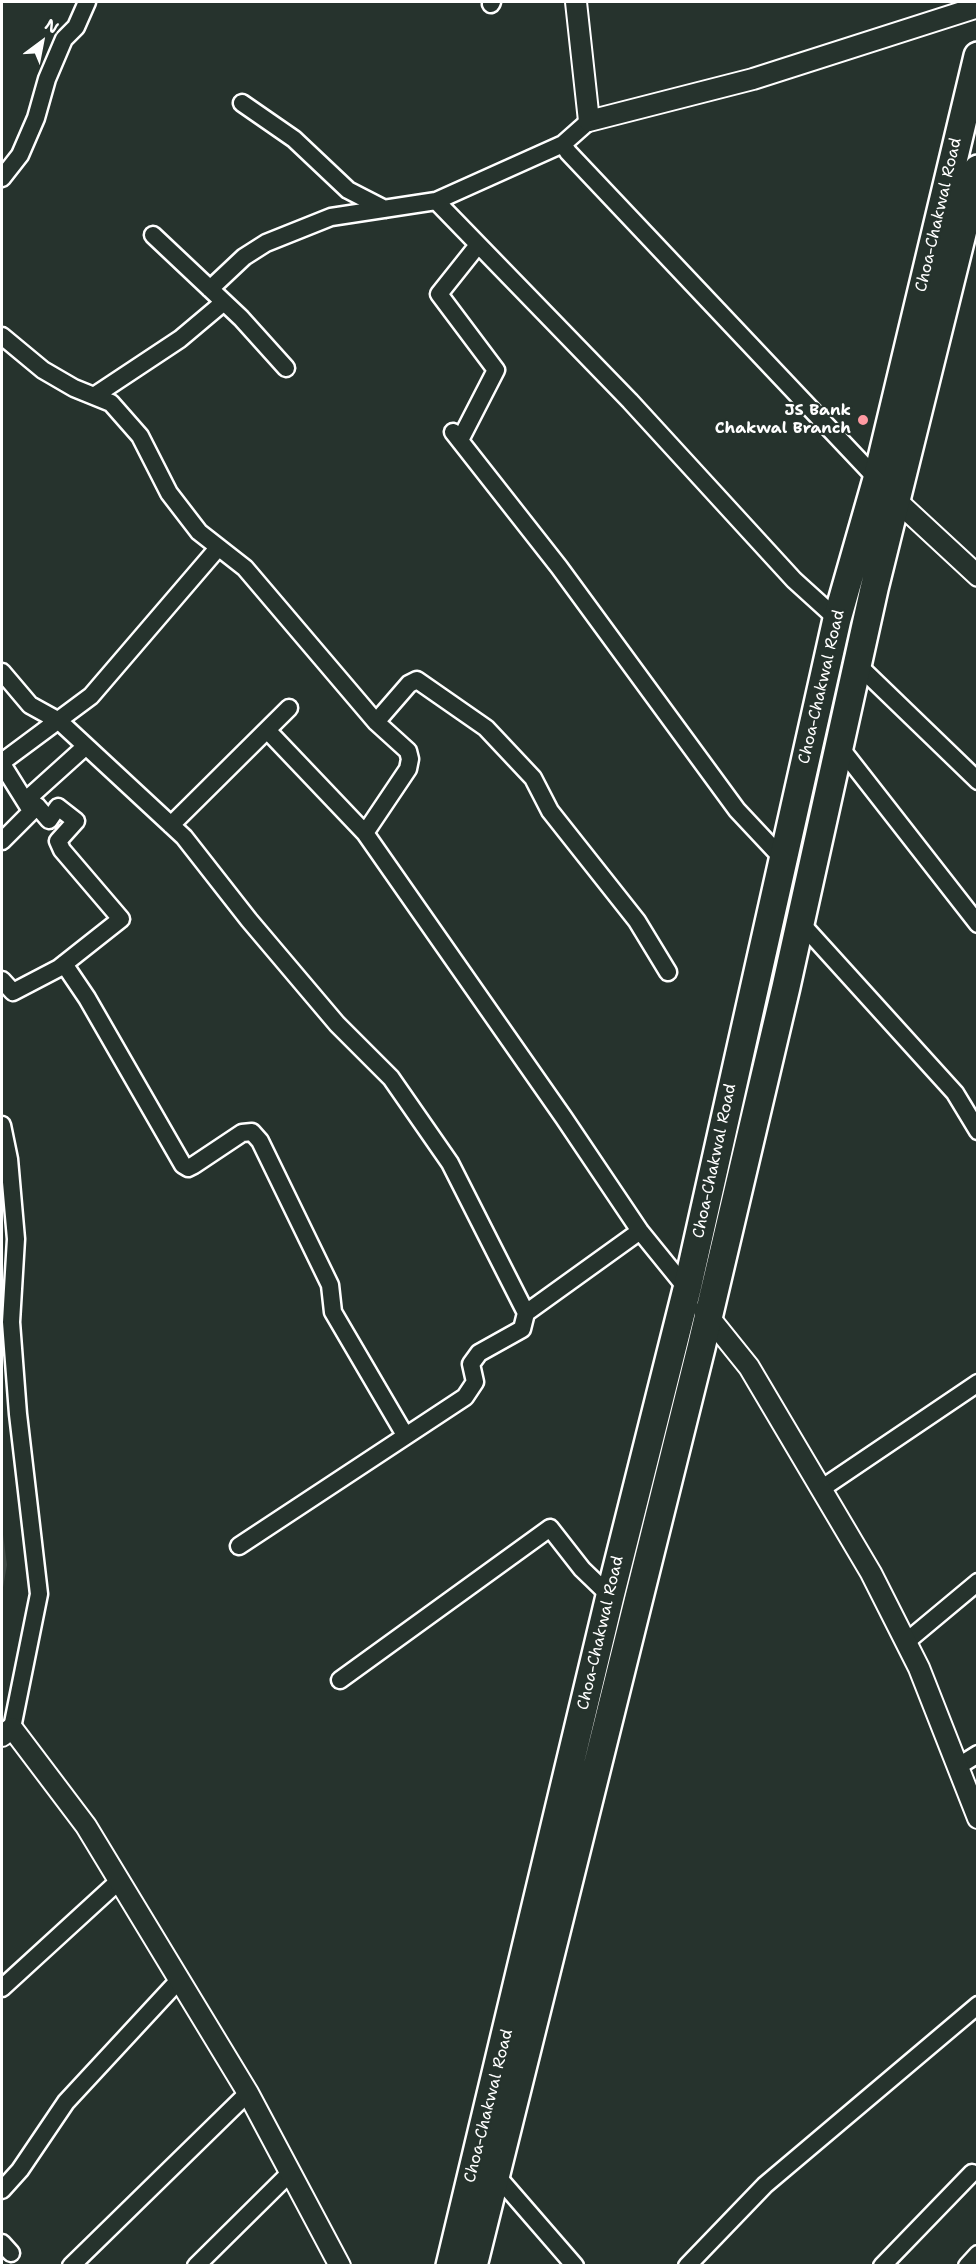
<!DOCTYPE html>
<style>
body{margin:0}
#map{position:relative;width:979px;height:2267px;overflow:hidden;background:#26332d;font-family:"Shantell Sans",sans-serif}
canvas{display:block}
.frame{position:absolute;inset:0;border:3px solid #fff;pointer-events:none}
.north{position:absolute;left:12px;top:12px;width:60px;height:60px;-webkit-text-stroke:4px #26332d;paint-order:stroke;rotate:32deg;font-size:16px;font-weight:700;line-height:24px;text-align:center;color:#fff}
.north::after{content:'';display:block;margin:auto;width:21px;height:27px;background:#fff;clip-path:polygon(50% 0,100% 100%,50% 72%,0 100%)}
</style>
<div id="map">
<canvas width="979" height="2267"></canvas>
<div class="frame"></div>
<div class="north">N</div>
</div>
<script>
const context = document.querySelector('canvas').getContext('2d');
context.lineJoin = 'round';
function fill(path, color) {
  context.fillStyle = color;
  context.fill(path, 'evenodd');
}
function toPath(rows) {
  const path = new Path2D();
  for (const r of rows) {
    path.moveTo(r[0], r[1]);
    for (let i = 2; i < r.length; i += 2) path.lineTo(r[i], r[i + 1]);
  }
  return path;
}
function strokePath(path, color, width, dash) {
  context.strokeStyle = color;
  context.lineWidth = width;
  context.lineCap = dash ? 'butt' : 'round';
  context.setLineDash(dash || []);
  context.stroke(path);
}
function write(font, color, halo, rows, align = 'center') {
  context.font = font + ' "Shantell Sans",sans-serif';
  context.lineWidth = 4.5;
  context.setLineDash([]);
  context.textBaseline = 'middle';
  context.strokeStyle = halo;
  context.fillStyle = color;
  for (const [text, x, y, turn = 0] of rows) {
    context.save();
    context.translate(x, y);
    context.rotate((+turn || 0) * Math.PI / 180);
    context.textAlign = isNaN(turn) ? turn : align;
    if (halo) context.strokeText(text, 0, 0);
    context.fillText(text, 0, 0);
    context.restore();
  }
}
const green = toPath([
 [2,1527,7,1565,2,1593]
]);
const minor = toPath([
 [491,4,492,2],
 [242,103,294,139,348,190,385,209],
 [563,144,568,152,877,479],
 [2,178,20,155,36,118,47,79,64,39,76,27,87,2],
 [436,201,630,401,794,580,837,619],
 [153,235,241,318,286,368],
 [210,289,244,257,266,243,331,217,436,201,563,144,589,121],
 [2,336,43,370,74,388,111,403,140,436,169,493,199,532,245,568,376,722,408,751,410,759,408,769,365,833],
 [94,396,180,339,224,302],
 [453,432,559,567,737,810,782,858],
 [460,440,496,370,439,294,478,245],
 [857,664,978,781],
 [2,672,30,705,59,721,184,837,249,920,337,1024,391,1078,450,1163,526,1313],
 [376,722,409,684,417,680,486,728,533,778,550,811,637,921,668,972],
 [267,730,365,833,564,1118,640,1231,687,1289],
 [839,746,978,924],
 [2,762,91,696,218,548],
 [2,764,30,809],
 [25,801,86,746],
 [171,825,289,708],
 [2,841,37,806,49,820,58,807,76,821,58,841,62,850,121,919,59,968,13,992,2,980],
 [800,922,955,1093,978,1131],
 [64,964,87,998,183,1165,188,1168,194,1165,242,1133,252,1132,260,1141,330,1285,333,1312,405,1435],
 [2,1125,9,1159,16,1239,11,1322,18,1414,39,1594,12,1728],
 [821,1489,978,1383],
 [239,1546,465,1397,475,1382,471,1364,479,1353,522,1329,526,1313,640,1231],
 [906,1642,978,1582],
 [340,1680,550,1528,582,1569,610,1596],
 [957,1767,978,1754],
 [2,1988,120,1880],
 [497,2176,575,2266],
 [2,2190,20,2170,66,2102,180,1979],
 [2,2243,11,2253],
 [71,2266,248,2093],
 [196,2266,290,2173],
 [687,2266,765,2185,978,2005],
 [882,2266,972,2173],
 [967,2266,978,2254]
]);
const tertiary = toPath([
 [576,2,589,121,753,79,978,7],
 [896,500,978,576],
 [704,1311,749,1367,871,1573,919,1668,978,1818],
 [2,1736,12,1728,86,1826,248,2093,340,2266]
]);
const trunk = toPath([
 [450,2266,610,1596,687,1289,837,619,877,479,978,56],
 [473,2266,701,1348,786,987,874,589,978,169]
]);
const markers = [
 [863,420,6,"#ff9aa2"]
];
const streetNames = [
 ["Choa-Chakwal Road",939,215,-77],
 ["Choa-Chakwal Road",822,687,-77],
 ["Choa-Chakwal Road",715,1161,-78],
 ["Choa-Chakwal Road",601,1633,-77],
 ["Choa-Chakwal Road",489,2106,-76]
];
const poiNames = [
 ["JS Bank",851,411],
 ["Chakwal Branch",851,429]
];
fill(green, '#3e4944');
strokePath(minor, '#fff', 21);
strokePath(tertiary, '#fff', 24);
strokePath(trunk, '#fff', 32);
strokePath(minor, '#26332d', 16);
strokePath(tertiary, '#26332d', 20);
strokePath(trunk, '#26332d', 27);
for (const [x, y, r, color] of markers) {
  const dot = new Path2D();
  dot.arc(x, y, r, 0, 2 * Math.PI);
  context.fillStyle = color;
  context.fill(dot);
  strokePath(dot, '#26332d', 2);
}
write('16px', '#fff', '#26332d', streetNames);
write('bold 16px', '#fff', '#26332d', poiNames, 'right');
</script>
